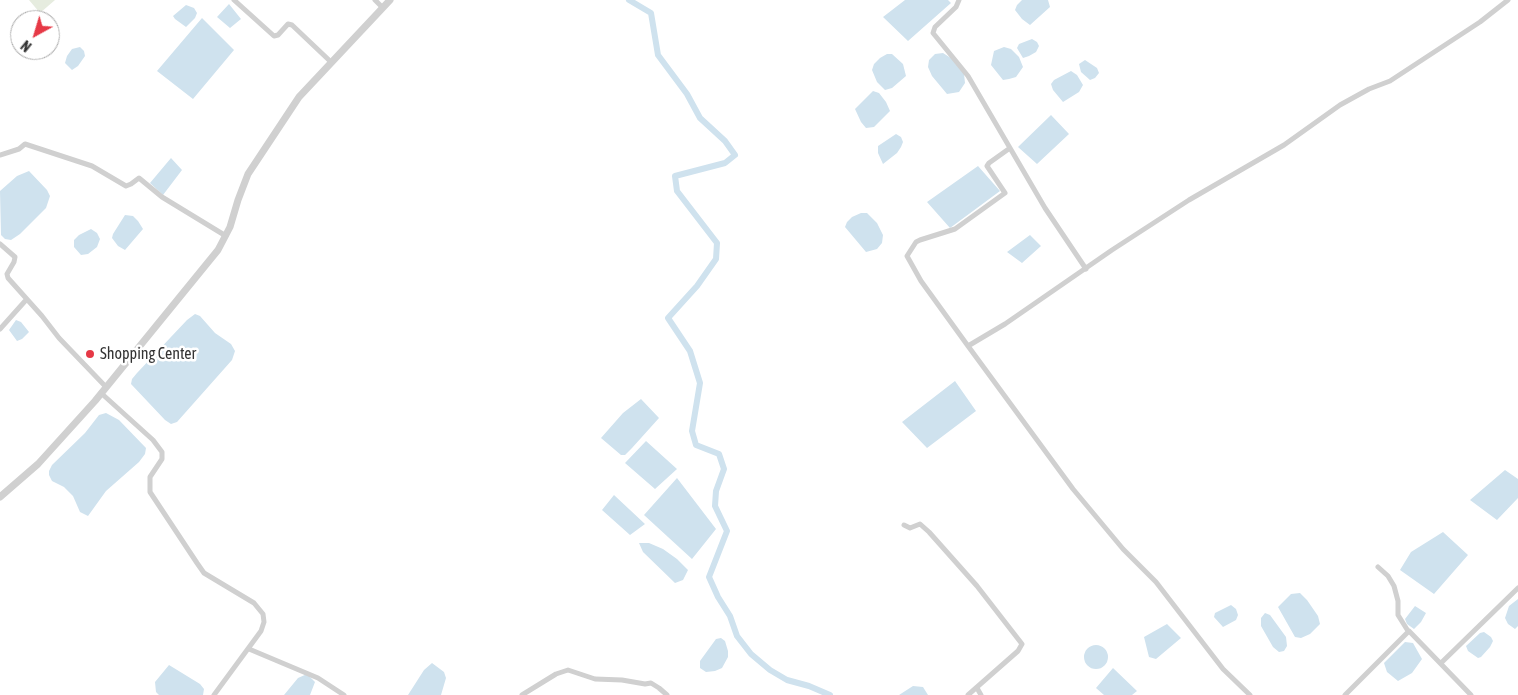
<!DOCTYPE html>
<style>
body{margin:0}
#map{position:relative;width:1518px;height:695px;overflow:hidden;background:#fff;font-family:"Asap Condensed",sans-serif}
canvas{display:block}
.north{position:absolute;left:10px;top:10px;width:50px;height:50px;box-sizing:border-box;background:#fff;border:1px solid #adadad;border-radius:50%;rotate:219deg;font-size:14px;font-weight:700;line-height:20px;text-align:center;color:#333}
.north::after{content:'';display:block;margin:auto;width:18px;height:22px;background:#e63946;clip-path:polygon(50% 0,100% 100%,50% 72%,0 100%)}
</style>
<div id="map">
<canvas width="1518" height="695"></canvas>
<div class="north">N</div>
</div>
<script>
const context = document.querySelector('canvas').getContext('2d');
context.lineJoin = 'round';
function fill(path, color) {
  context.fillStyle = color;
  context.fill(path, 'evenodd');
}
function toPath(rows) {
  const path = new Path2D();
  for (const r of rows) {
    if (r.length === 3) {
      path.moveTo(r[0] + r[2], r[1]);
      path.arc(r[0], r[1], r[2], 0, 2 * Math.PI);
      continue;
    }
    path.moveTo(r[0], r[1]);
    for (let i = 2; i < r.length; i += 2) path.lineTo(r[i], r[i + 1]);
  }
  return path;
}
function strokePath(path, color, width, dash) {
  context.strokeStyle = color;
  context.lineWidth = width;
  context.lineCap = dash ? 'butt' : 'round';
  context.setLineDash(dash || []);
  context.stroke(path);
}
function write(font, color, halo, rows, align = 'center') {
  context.font = font + ' "Asap Condensed",sans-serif';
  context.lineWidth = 5;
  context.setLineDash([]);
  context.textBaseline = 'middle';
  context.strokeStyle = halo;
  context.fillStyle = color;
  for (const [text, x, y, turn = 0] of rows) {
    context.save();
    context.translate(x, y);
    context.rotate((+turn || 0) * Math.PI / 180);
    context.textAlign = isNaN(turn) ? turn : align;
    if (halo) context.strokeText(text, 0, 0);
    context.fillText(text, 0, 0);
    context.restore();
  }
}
const green = toPath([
 [29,0,55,0,40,13]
]);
const water = toPath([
 [905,0,948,0,951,3,908,41,883,17],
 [1022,0,1048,0,1050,7,1030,25,1022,19,1015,10,1017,5],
 [229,4,241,19,230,28,217,17],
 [186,5,194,8,197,13,195,18,186,27,175,19,173,16],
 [202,18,234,50,193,99,157,71],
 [1032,39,1037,42,1039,46,1036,52,1029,56,1023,58,1017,48,1019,44],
 [80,47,84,51,85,56,78,66,72,70,65,63,67,56,72,49],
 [1004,47,1011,49,1019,57,1023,67,1016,77,1009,79,1003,80,991,65,994,51],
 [943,53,954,60,964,74,965,83,959,92,947,94,932,76,928,67,929,60,935,54],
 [887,54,892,54,903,64,906,76,892,88,885,90,877,82,872,70,874,64,880,58],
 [1085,60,1097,68,1099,73,1095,78,1090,80,1081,72,1079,64],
 [1071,71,1077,75,1083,85,1079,92,1063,102,1053,90,1051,84,1054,80],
 [873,91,879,93,886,102,890,111,874,127,866,128,861,122,855,109],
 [1051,115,1069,134,1037,164,1018,147],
 [896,134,901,137,903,142,901,147,897,153,883,164,878,153,878,146],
 [171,158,182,170,163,195,150,183],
 [978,166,1000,191,950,228,927,202],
 [29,171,47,190,50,196,46,208,20,234,11,240,5,239,1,235,0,191,17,176],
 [861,213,867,213,877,223,883,235,882,243,877,249,866,252,845,227,847,222,852,217],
 [125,215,133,216,138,221,143,229,125,250,118,246,112,238,113,234],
 [91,229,97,233,100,239,97,247,88,254,81,255,74,247,74,240,79,235],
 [1030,235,1041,246,1022,263,1007,252],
 [195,314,200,316,215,333,231,344,235,351,232,360,177,422,171,424,165,420,131,384,132,379,137,373,187,320],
 [16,320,21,322,29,332,22,339,17,341,9,330],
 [955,381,976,411,927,448,902,422],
 [641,399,659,418,632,448,625,455,621,455,601,438,623,413],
 [106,413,119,420,146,448,145,454,139,462,106,491,88,516,80,512,73,496,64,487,52,481,49,475,49,471,52,465,85,433,99,415],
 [646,441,677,469,655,489,625,463],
 [1505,470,1518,479,1518,498,1497,520,1470,500],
 [677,478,716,529,692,559,644,515],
 [614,495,645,524,630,535,602,510],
 [1443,532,1468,555,1434,594,1400,570,1411,552],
 [639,543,649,543,663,549,677,559,688,570,683,580,675,583,643,552],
 [1300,593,1307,600,1318,616,1320,624,1310,634,1301,638,1295,637,1278,607,1291,594],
 [1518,599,1518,626,1515,629,1508,624,1505,618,1509,606],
 [1231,605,1236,609,1238,615,1236,620,1223,627,1214,617,1215,613],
 [1415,606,1426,613,1421,622,1414,629,1407,624,1405,619],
 [1265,613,1270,615,1286,637,1287,646,1284,651,1279,652,1273,647,1261,626,1261,618],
 [1167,624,1181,638,1156,659,1149,657,1144,637],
 [1484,632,1491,637,1493,641,1490,647,1481,657,1478,658,1468,651,1466,646,1480,633],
 [721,638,725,641,728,651,728,657,722,668,715,671,706,672,700,668,700,661,716,639],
 [1405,642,1413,643,1422,659,1412,673,1398,681,1387,672,1384,663],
 [1096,657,12],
 [432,663,444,672,446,678,441,695,408,695,424,670],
 [169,665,200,684,204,689,203,695,159,695,156,692,155,682],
 [1113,668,1137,691,1132,695,1104,695,1096,688],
 [307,674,315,682,310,695,284,695,298,678],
 [913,686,923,687,928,695,899,695]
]);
const canal = toPath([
 [629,0,651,13,658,55,687,94,700,118,725,141,735,155,725,163,675,176,677,191,717,243,716,259,697,286,668,318,690,351,700,383,692,431,696,445,719,454,724,469,716,491,715,506,727,531,709,577,718,597,730,616,737,636,751,654,770,670,787,680,809,686,830,695]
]);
const minor = toPath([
 [234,0,274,36,278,35,288,24,292,25,331,62],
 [375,0,383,8],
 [959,0,956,7,935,27,933,33,968,76,1010,148,989,163,987,166,1005,193,955,229,920,240,916,242,907,256,921,281,968,346],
 [1010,148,1045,208,1086,269],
 [0,155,19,149,25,144,92,166,126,186,131,184,139,178,162,197,226,236],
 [0,244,15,257,14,262,7,274,8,278,42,316,59,338,106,387],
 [0,329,26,300],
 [101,393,153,440,162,452,162,459,150,477,150,492,197,563,204,573,254,603,263,614,264,622,261,631,214,695],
 [904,525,910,528,920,524,929,532,977,586,1022,644,1018,651,968,695],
 [1378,567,1388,576,1394,586,1398,601,1398,615,1408,631],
 [249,649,318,678,344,695],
 [1441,663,1518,588],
 [977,688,981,695],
 [522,695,556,674,568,670,595,679,622,680,645,684,651,683,659,688,667,695],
 [1250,695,1223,669,1156,582,1123,549,1073,489,968,346,1005,324,1112,250,1189,200,1284,145,1340,105,1369,89,1390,81,1480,22,1508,0],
 [1345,695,1409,631,1471,695]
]);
const tertiary = toPath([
 [0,497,38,464,95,401,218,250,230,227,238,200,248,174,299,97,390,0]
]);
const markers = [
 [90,354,5,"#e63946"]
];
const poiNames = [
 ["Shopping Center",100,354]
];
fill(green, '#e6ecdf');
fill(water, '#cfe2ee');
strokePath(canal, '#cfe2ee', 6);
strokePath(minor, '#d0d0d0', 5);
strokePath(tertiary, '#d0d0d0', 7);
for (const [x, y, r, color] of markers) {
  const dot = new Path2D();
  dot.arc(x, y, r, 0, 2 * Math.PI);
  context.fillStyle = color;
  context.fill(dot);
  strokePath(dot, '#fff', 2);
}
write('16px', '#333', '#fff', poiNames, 'left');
</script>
